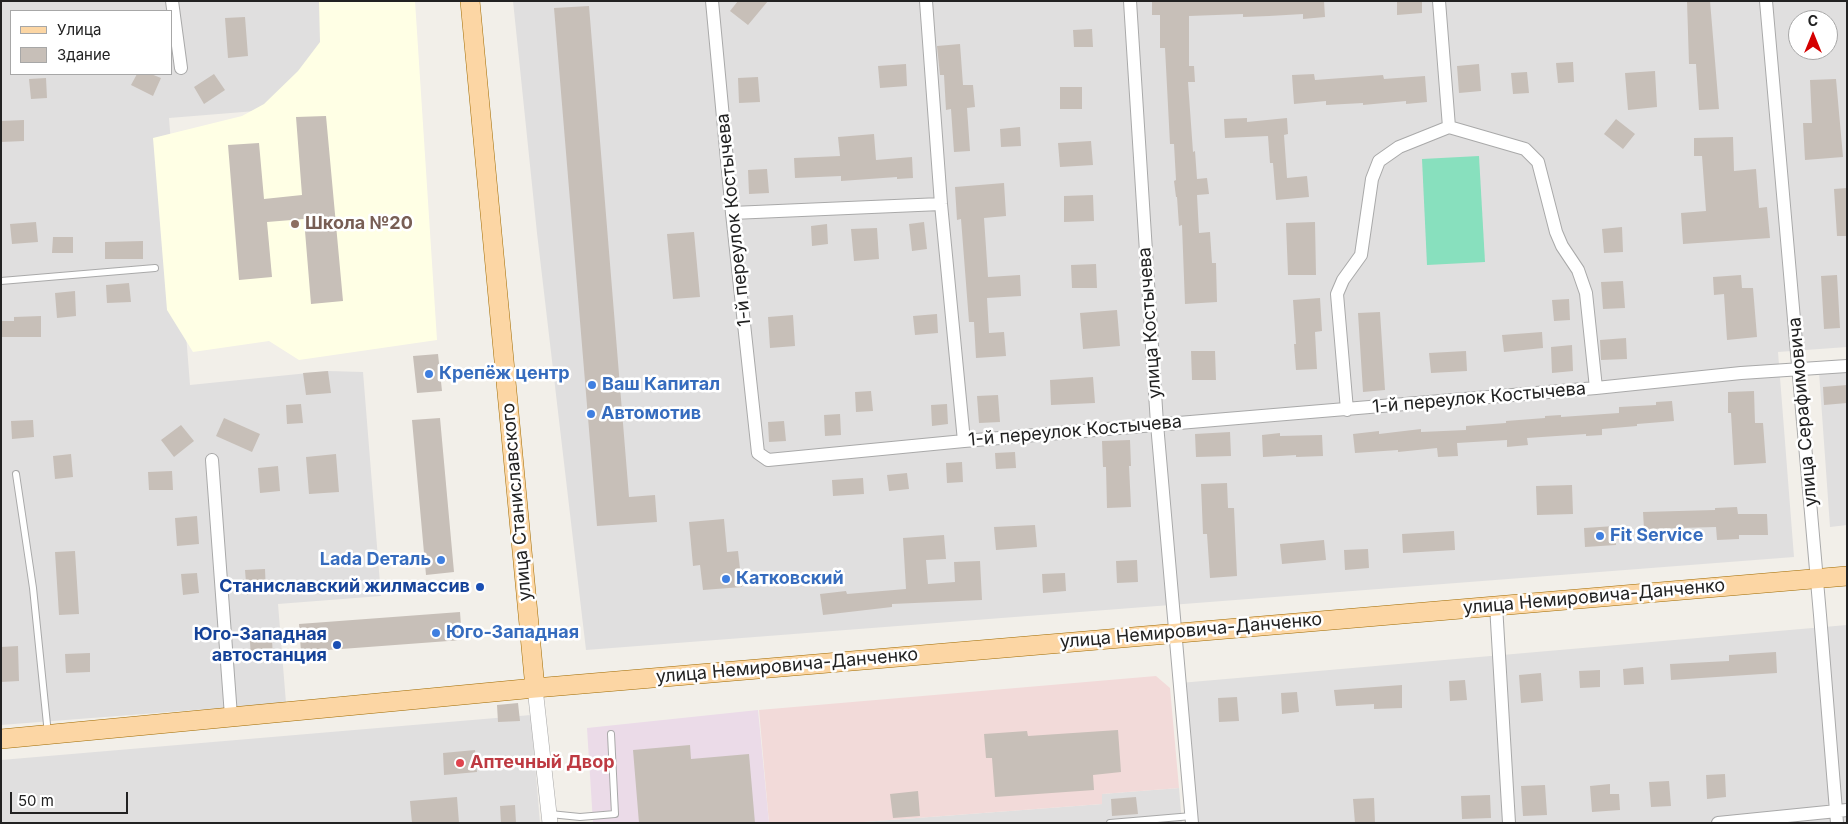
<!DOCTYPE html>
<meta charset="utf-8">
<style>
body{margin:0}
#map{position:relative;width:1848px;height:824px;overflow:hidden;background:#f2efe9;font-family:Inter,sans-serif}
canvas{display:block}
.frame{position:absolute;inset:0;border:2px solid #222;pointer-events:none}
.legend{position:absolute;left:10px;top:10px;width:162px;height:65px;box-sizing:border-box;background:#fff;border:1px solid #a7a7a7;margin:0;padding:6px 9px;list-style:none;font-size:15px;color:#222}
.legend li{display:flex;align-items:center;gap:10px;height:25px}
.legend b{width:25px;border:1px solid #a7a7a7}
.north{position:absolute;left:1788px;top:10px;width:50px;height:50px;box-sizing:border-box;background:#fff;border:1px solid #a7a7a7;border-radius:50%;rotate:0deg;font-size:14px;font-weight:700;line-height:20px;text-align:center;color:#222}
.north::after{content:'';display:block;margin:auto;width:18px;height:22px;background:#d40000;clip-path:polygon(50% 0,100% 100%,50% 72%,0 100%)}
.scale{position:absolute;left:10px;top:792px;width:118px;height:22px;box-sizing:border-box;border:2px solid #222;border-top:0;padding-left:6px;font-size:15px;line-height:18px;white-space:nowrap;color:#222;-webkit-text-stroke:4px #fff;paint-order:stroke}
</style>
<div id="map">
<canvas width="1848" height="824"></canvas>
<div class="frame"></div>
<ul class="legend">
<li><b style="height:6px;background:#fcd6a4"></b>Улица</li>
<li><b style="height:14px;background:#c7bfb8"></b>Здание</li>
</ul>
<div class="north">С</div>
<div class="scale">50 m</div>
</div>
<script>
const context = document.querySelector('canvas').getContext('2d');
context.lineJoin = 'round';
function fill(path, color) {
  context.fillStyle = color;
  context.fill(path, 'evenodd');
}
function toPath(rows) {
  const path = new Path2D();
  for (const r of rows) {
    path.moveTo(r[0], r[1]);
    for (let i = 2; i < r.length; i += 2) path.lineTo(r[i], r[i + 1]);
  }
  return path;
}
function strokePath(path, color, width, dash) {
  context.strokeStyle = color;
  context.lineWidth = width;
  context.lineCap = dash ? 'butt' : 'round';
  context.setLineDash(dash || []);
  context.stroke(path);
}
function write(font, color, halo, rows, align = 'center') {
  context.font = font + ' Inter,sans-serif';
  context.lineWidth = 5;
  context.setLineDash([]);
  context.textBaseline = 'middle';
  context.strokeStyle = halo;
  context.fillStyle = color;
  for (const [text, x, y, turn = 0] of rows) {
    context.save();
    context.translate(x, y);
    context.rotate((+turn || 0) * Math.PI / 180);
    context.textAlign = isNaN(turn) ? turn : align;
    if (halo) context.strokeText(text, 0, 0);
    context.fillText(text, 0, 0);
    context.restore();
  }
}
const residential = toPath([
 [1,1,322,1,330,105,169,118,190,385,328,371,363,372,381,596,278,604,286,703,1,725],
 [11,11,171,11,171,74,11,74],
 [513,1,1847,1,1847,347,1778,352,1794,557,586,650,537,233],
 [1798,20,1828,20,1828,50,1798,50],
 [1847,370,1847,525,1830,527,1819,372],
 [1847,625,1847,823,1192,823,1180,683],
 [531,715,540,823,1,823,1,760],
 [1179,788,1182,823,850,823,1102,804,1101,794]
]);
const commercial = toPath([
 [1156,676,1170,688,1179,788,1102,794,1102,804,850,823,769,823,759,710]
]);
const industrial = toPath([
 [758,710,769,823,593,823,587,728]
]);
const education = toPath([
 [319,1,415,1,437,340,299,360,269,341,193,352,167,310,153,138,242,116,264,104,298,71,320,42]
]);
const pitch = toPath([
 [1479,156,1485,262,1427,265,1422,159]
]);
const building = toPath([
 [738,1,768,1,748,25,730,11],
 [1152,1,1324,1,1325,17,1303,19,1303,14,1269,16,1243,17,1243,14,1189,16,1189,66,1194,66,1195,82,1188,82,1193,152,1195,151,1197,179,1207,178,1209,194,1197,195,1199,233,1210,232,1212,263,1216,263,1217,302,1185,304,1182,225,1179,226,1177,197,1176,197,1174,181,1176,180,1174,144,1170,144,1165,48,1160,48,1160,15,1152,15],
 [1397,1,1422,1,1422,13,1397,15],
 [1687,1,1710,1,1719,109,1699,110,1696,64,1689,64],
 [589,6,629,497,655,495,657,522,597,526,554,8],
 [245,17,248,56,228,58,225,18],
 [1092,29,1093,47,1074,47,1073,30],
 [960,44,963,85,973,85,975,107,967,108,970,151,954,152,951,109,946,110,944,75,940,75,937,46],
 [1573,62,1574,82,1558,83,1556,63],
 [906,64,907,86,880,88,878,66],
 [1479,64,1481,91,1459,93,1457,66],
 [1655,71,1657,107,1628,110,1625,73],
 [1527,72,1529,93,1513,94,1511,73],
 [137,74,151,74,161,78,153,96,131,85],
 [214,74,225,90,204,104,194,87],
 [1314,74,1315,80,1383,75,1384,79,1425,76,1427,102,1406,104,1406,101,1363,105,1363,103,1326,105,1326,101,1294,104,1292,75],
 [758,77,760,102,739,103,738,78],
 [46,78,47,98,31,99,29,79],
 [1836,79,1843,157,1805,160,1803,123,1812,123,1810,80],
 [1060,87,1082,87,1082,109,1060,109],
 [326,116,343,301,311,304,304,219,267,222,272,277,239,280,228,145,259,143,264,199,302,195,296,117],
 [1247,118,1247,122,1287,118,1288,134,1284,135,1287,178,1307,176,1309,197,1276,200,1273,163,1270,163,1268,136,1225,138,1224,119],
 [1616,119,1635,134,1623,149,1604,134],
 [24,120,24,141,1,142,1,121],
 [1020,127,1021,146,1001,147,1000,129],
 [874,134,876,160,912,157,913,178,897,179,897,177,841,181,841,176,795,178,794,158,840,156,838,137],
 [1733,137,1734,171,1756,169,1759,208,1767,207,1770,238,1683,244,1681,213,1706,211,1702,156,1694,156,1694,138],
 [1091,141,1093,165,1060,167,1058,143],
 [767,169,769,193,749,194,748,170],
 [1004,183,1006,216,984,218,988,277,1020,275,1021,296,987,298,989,333,1004,332,1006,356,976,358,974,322,969,322,961,219,957,220,955,187],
 [1847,188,1847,236,1837,236,1834,189],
 [1093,195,1094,221,1064,222,1064,196],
 [36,222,38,242,12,244,10,224],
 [924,222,927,249,912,251,909,224],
 [1315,222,1316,275,1288,275,1286,223],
 [827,224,828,244,812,246,811,226],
 [1622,227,1623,252,1604,253,1602,229],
 [877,228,879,259,854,261,851,229],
 [694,232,700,297,673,299,667,234],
 [53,237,73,237,73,253,52,253],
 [143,241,143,259,105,259,105,242],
 [1096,264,1097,288,1072,288,1071,265],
 [1741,275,1742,288,1753,288,1757,337,1727,340,1724,294,1714,295,1713,277],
 [1837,275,1840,328,1824,329,1821,276],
 [1623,281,1625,308,1603,309,1601,282],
 [129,283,131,302,107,303,106,285],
 [75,291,76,316,57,318,55,293],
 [1320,298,1322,331,1315,332,1317,369,1296,370,1294,344,1296,344,1293,300],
 [1569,299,1570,320,1554,321,1552,300],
 [1117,310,1120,346,1083,349,1080,313],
 [1380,312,1385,390,1363,392,1358,313],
 [937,314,938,333,915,335,913,316],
 [793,315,795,346,770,348,768,317],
 [41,316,41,337,1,337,1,321,14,321,14,317],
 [1542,332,1543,348,1504,352,1502,335],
 [1626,338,1627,359,1601,360,1600,340],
 [1572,345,1573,371,1552,373,1551,347],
 [1191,351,1215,351,1216,380,1192,380],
 [1466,351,1467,371,1431,373,1429,353],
 [438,354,442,391,417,393,413,356],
 [328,371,331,393,306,395,303,373],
 [1093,377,1095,403,1051,405,1050,380],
 [1847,385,1847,403,1824,405,1823,387],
 [871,391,873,411,856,412,855,392],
 [1754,391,1755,423,1763,423,1766,463,1734,465,1731,413,1728,413,1728,392],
 [998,395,1000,422,979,423,977,396],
 [1672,401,1674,421,1637,424,1637,426,1602,429,1602,435,1586,436,1586,434,1527,438,1528,445,1507,447,1507,440,1457,443,1458,456,1438,457,1437,448,1398,452,1398,450,1355,453,1353,434,1379,431,1379,434,1421,429,1421,432,1466,430,1466,426,1506,423,1506,421,1545,418,1545,416,1561,415,1561,417,1619,413,1619,407,1656,405,1656,402],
 [301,404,303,423,287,424,286,405],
 [947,404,948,424,932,426,931,405],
 [840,414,841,435,825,436,824,415],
 [224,418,260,434,252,452,216,436],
 [440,418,454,572,426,575,412,420],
 [33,420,34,437,12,439,11,421],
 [784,421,786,441,769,442,768,422],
 [181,425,194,441,174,457,161,440],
 [1230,432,1231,456,1196,457,1195,434],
 [1280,433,1280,436,1322,435,1323,456,1296,457,1296,455,1263,457,1262,435],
 [1130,440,1131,466,1129,466,1131,507,1107,508,1106,467,1103,467,1102,441],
 [1015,452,1016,468,996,469,995,453],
 [71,454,73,477,55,479,53,456],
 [336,454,339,492,309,494,306,457],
 [962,462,963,482,947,483,946,463],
 [278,466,280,491,260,493,258,468],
 [172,471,173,490,149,490,148,472],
 [907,473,909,489,889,491,887,475],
 [863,478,864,494,833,496,832,480],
 [1227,483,1228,508,1234,508,1237,576,1210,578,1207,534,1203,534,1201,484],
 [1572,485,1573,514,1537,515,1536,486],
 [1737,507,1738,514,1767,514,1768,535,1739,535,1739,539,1717,540,1716,527,1644,529,1643,512,1715,510,1715,508],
 [197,516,199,544,177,546,175,518],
 [724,519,727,552,738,551,742,587,703,590,700,565,693,566,689,522],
 [1035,525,1037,547,996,550,994,527],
 [1615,526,1616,545,1585,547,1584,528],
 [1454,531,1455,550,1403,553,1402,534],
 [944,535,946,559,926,560,928,584,955,582,954,562,980,561,982,600,892,604,892,607,823,615,820,594,846,591,847,594,906,589,903,538],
 [1324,540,1326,560,1282,564,1280,544],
 [1368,549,1369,568,1345,570,1344,550],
 [75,551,79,614,59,615,55,552],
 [1137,560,1138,582,1117,583,1116,561],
 [265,569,266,593,247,595,245,570],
 [197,573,199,593,183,595,181,574],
 [1065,573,1066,591,1043,593,1042,574],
 [460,612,462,640,301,652,299,624],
 [272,640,273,657,251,659,250,641],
 [18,646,19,681,1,682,1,647],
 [1776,652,1777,673,1671,680,1670,664,1729,661,1729,655],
 [90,653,90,672,66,673,65,654],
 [1643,667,1644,684,1624,685,1623,669],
 [1600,670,1600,687,1580,688,1579,671],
 [1541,673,1543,701,1521,703,1519,675],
 [1465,680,1467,700,1450,701,1449,681],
 [1402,685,1402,708,1374,709,1374,704,1336,706,1334,690],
 [1297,692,1299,712,1282,714,1281,693],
 [1237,697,1239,721,1219,722,1218,698],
 [518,703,520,721,498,722,497,705],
 [1118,730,1121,772,1093,775,1094,790,995,797,992,758,986,758,984,734,1027,731,1028,736],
 [690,745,691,759,749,754,755,823,639,823,633,750],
 [475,750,477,772,444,775,443,753],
 [1725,774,1726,797,1707,799,1706,775],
 [1669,781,1671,806,1651,807,1649,782],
 [1610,784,1610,794,1619,794,1620,810,1592,812,1590,786],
 [1545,785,1547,815,1523,816,1521,786],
 [918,791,920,816,893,818,890,794],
 [1490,795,1491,818,1462,819,1461,796],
 [457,797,459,823,412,823,410,801],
 [1136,797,1138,814,1112,816,1111,799],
 [1374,798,1375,823,1355,823,1353,799],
 [515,805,516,823,501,823,500,806]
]);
const service = toPath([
 [1,281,155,268],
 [16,474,33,588,48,734],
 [550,814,580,817,615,814,611,734],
 [1110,823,1192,816]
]);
const minor = toPath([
 [172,1,181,68],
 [712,1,732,213,758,453,768,460,964,441,1596,388,1741,373,1847,366],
 [926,1,941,204,964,441],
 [1130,1,1157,424,1192,823],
 [1439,1,1449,127],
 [1766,1,1820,615,1837,823],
 [732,213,941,204],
 [1347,410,1337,294,1343,280,1361,255,1372,179,1379,161,1399,147,1449,127,1525,149,1538,162,1556,232,1562,246,1578,270,1586,293,1596,388],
 [212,460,231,716],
 [1496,605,1509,823],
 [1718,823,1847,810]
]);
const tertiary = toPath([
 [535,688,550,823]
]);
const primary = toPath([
 [470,1,535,688],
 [1,739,535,688,1847,576]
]);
const markers = [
 [295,224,5,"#8d6e63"],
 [429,374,5,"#3f7fe0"],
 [592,385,5,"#3f7fe0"],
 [591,414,5,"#3f7fe0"],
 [1600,536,5,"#3f7fe0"],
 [441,560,5,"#3f7fe0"],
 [726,579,5,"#3f7fe0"],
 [480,587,5,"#1a4fb4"],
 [436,633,5,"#3f7fe0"],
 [337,645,5,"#1a4fb4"],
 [460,763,5,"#e0444e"]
];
const streetNames = [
 ["1-й переулок Костычева",734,220,-96],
 ["улица Костычева",1150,323,-94],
 ["1-й переулок Костычева",1479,398,-5],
 ["улица Серафимовича",1803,412,-95],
 ["1-й переулок Костычева",1075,431,-5],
 ["улица Станиславского",517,502,-95],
 ["улица Немировича-Данченко",1594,597,-5],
 ["улица Немировича-Данченко",1191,631,-5],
 ["улица Немировича-Данченко",787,666,-5]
];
const educationNames = [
 ["Школа №20",305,224]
];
const shopNames = [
 ["Крепёж центр",439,374],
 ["Ваш Капитал",602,385],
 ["Автомотив",601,414],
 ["Fit Service",1610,536],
 ["Lada Dеталь",431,560,"right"],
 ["Катковский",736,579],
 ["Юго-Западная",446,633]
];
const transitNames = [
 ["Станиславский жилмассив",470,587],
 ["Юго-Западная",327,635],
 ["автостанция",327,656]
];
const healthNames = [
 ["Аптечный Двор",470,763]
];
fill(residential, '#e0dfdf');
fill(commercial, '#f2dad9');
fill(industrial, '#ebdbe8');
fill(education, '#ffffe5');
fill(pitch, '#88e0be');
fill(building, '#c7bfb8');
strokePath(service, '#a9a9a9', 8);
strokePath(minor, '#a9a9a9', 14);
strokePath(tertiary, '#a9a9a9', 16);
strokePath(primary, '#a06b00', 20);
strokePath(service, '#fff', 6);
strokePath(minor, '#fff', 12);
strokePath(tertiary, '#fff', 15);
strokePath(primary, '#fcd6a4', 19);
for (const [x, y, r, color] of markers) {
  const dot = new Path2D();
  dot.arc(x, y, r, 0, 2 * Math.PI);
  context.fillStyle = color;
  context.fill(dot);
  strokePath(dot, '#fff', 2);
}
write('18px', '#222', '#fff', streetNames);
write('bold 18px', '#785e54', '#fff', educationNames, 'left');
write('bold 18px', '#366cbe', '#fff', shopNames, 'left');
write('bold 18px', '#164399', '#fff', transitNames, 'right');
write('bold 18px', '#be3a42', '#fff', healthNames, 'left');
</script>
